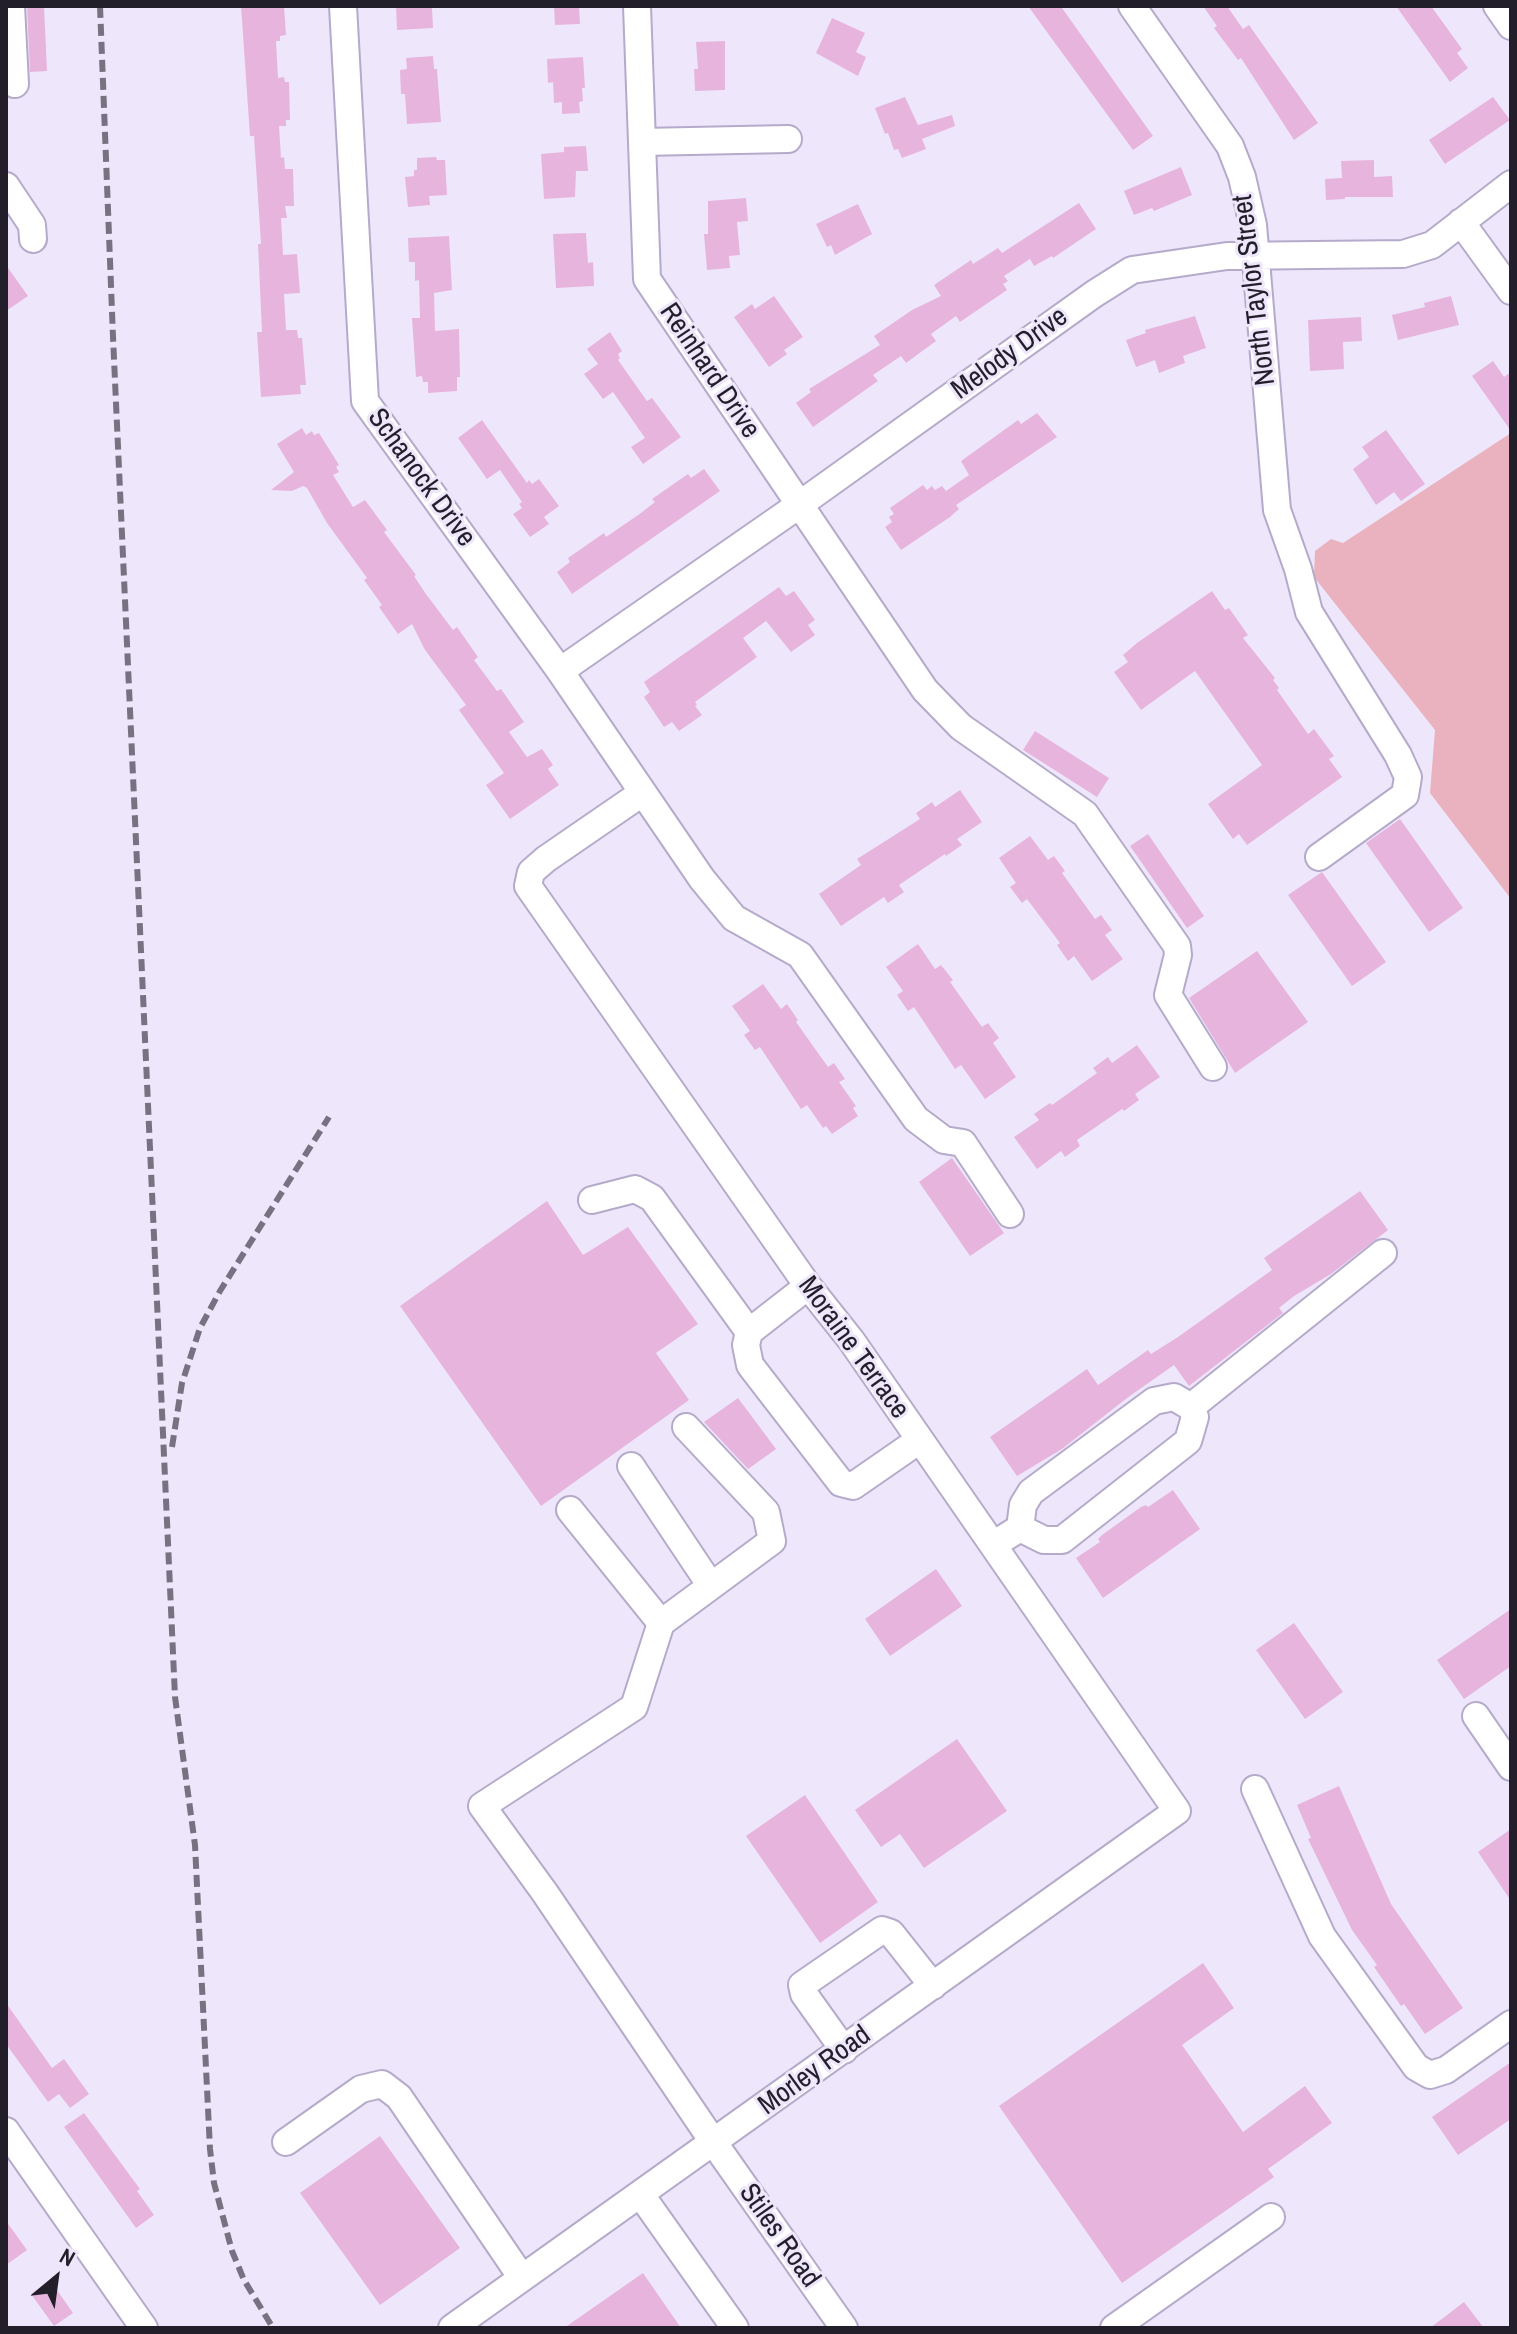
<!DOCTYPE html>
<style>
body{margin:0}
#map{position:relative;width:1517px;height:2334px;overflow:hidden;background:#eee7fb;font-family:"Archivo Narrow",sans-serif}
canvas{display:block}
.frame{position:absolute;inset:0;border:8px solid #221e2a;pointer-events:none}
.north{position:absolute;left:16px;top:2238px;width:80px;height:80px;-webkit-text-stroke:6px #eee7fb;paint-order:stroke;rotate:29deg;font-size:22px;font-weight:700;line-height:32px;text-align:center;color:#221e2a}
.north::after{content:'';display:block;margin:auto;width:28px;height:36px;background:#221e2a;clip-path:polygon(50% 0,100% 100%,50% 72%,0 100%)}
</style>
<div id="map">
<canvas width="1517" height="2334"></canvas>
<div class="frame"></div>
<div class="north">N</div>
</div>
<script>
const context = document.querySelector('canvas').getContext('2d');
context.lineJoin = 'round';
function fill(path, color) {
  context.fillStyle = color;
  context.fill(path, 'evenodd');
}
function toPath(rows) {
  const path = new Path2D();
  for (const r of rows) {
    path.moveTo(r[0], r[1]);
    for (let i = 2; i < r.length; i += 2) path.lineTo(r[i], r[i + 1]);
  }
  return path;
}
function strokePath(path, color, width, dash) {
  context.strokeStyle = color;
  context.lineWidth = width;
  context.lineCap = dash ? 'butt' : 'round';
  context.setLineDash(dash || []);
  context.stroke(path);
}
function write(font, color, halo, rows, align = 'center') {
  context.font = font + ' "Archivo Narrow",sans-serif';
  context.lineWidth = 6;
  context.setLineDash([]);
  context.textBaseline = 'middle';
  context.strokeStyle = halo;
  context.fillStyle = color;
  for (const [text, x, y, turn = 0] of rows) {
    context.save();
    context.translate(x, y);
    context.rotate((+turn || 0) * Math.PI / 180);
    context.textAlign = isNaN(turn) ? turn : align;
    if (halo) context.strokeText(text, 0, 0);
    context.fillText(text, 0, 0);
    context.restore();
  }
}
const green = toPath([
 [1511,433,1511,899,1430,793,1435,730,1314,577,1315,551,1331,539,1343,543]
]);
const building = toPath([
 [27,6,44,6,47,71,30,72],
 [241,6,284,6,286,35,280,36,280,41,276,41,278,78,284,77,285,82,289,82,290,120,286,120,286,126,279,126,281,158,284,157,285,169,293,169,294,206,285,206,287,218,281,218,283,255,297,254,300,293,284,294,286,330,297,330,298,338,302,338,306,385,300,385,301,394,261,397,257,332,262,332,258,244,261,244,254,136,250,136],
 [396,6,429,6,432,8,433,28,397,30],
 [554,6,579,6,580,24,555,25],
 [1028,6,1065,6,1062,8,1153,136,1133,150],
 [1203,6,1227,6,1243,29,1249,25,1318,123,1294,140,1241,58,1238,60,1214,28,1217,26],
 [1396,6,1431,6,1462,49,1457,53,1468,68,1450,82],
 [832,18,865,33,856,52,866,57,858,76,816,53],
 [725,41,725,90,695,91,694,69,698,69,696,42],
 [433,56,434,69,437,69,441,122,407,124,405,94,401,94,400,70,407,69,406,58],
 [583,57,585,88,582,88,583,101,579,102,580,113,562,114,562,102,554,103,553,82,548,83,547,59],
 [905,97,918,125,952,115,955,126,922,139,926,149,902,158,898,149,894,150,888,133,885,134,875,108],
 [1493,97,1510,120,1445,164,1429,140],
 [586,146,588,171,576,171,575,197,544,199,541,154,564,152,564,147],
 [436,157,437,160,445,160,447,195,429,196,430,205,408,207,405,177,414,176,414,170,417,170,417,158],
 [1374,160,1374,177,1392,176,1393,197,1345,197,1345,199,1326,200,1325,179,1342,178,1341,161],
 [1181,167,1192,195,1154,211,1152,208,1134,215,1124,191],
 [746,198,748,221,737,222,740,255,729,256,730,268,707,270,704,234,708,234,708,201],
 [1079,203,1096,229,1053,258,1052,256,1034,266,1030,259,1004,276,1008,281,1003,284,1007,290,960,322,956,316,931,334,936,341,906,363,901,356,873,375,878,381,813,427,796,403,811,392,809,389,880,345,874,336,912,310,941,296,934,285,971,260,973,264,998,248,1002,253],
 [858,204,872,234,835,255,831,245,827,247,816,224],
 [586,233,588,263,593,262,594,286,556,288,553,234],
 [449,236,452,290,434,293,435,331,459,329,460,377,457,377,457,391,428,393,428,382,423,382,422,376,416,377,412,318,420,318,419,280,415,281,415,262,409,262,408,238],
 [6,265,28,296,6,311],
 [774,296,803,337,784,350,787,354,769,367,734,317,752,304,755,309],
 [1451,296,1459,325,1398,340,1392,315,1425,307,1424,303],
 [1195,316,1206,348,1183,356,1185,363,1159,373,1155,360,1136,367,1126,340,1146,333,1145,330],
 [1361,317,1362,341,1343,342,1344,369,1310,371,1308,320],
 [610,332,622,351,618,354,620,358,618,360,647,401,652,398,681,437,643,464,631,447,645,438,613,392,603,399,584,374,598,364,587,349],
 [1493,361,1504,377,1511,372,1511,431,1472,376],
 [1037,413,1057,437,956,505,959,509,950,517,901,550,885,527,892,522,889,517,894,514,890,508,923,485,927,490,932,486,935,490,942,486,946,491,969,475,961,461,1018,420,1021,424],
 [482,420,527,483,529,480,532,484,539,479,559,506,544,517,549,524,530,537,513,514,522,508,519,504,522,502,500,470,487,479,458,438],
 [302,428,306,435,312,431,314,435,319,433,339,465,336,467,339,472,333,475,353,507,365,500,387,530,384,532,416,575,414,576,426,594,453,630,457,627,478,657,474,660,497,691,501,689,524,722,509,732,527,757,542,749,553,765,548,769,559,785,510,819,486,785,504,773,459,710,466,705,425,650,412,624,398,634,379,607,382,605,364,580,367,578,327,523,307,488,303,486,292,491,271,490,294,472,277,444],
 [1386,430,1425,484,1401,501,1394,492,1376,505,1353,469,1369,457,1362,447],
 [704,469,720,491,572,594,557,572,570,562,568,558,604,533,606,537,641,513,655,502,652,499,688,474,691,478],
 [779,587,786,596,794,591,815,620,808,625,815,635,791,652,766,621,743,638,757,657,695,702,697,705,695,706,702,715,679,731,672,722,664,727,644,697,650,692,644,682],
 [1212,591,1225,610,1229,608,1248,635,1243,638,1275,678,1273,680,1279,688,1277,690,1308,734,1314,729,1334,756,1329,759,1342,777,1247,845,1239,834,1233,839,1208,804,1262,765,1195,671,1141,710,1114,672,1128,662,1123,655,1137,643],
 [1035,731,1109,778,1097,797,1023,750],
 [960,790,982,822,957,839,962,845,946,856,945,854,899,885,904,892,888,903,884,897,841,926,819,894,861,865,857,859,920,819,916,813,932,802,935,807],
 [1400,819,1463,908,1429,932,1366,843],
 [1148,834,1204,916,1187,928,1130,846],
 [1030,836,1048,860,1054,856,1065,871,1062,873,1095,919,1101,915,1112,930,1105,935,1123,959,1092,981,1074,956,1068,961,1057,945,1060,943,1027,899,1022,903,1010,887,1016,883,999,858],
 [1322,872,1386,962,1352,986,1288,895],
 [918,944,935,969,941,965,953,980,950,982,982,1027,988,1023,999,1038,993,1043,1016,1077,985,1099,961,1065,955,1069,914,1007,908,1011,897,995,903,991,886,967],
 [1257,951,1308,1022,1235,1073,1189,998],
 [763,984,781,1009,787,1004,798,1020,796,1022,828,1067,834,1063,845,1079,839,1082,856,1106,853,1108,858,1116,832,1134,826,1126,823,1128,807,1105,801,1109,760,1047,755,1050,744,1035,750,1031,732,1006],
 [1137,1045,1160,1077,1135,1094,1139,1100,1124,1111,1122,1109,1077,1140,1080,1146,1065,1157,1061,1151,1037,1169,1014,1137,1039,1120,1034,1114,1050,1103,1052,1105,1097,1073,1093,1068,1108,1057,1112,1063],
 [952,1158,1004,1233,970,1256,919,1182],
 [1360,1191,1388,1230,1331,1274,1294,1296,1279,1308,1283,1313,1189,1386,1174,1365,1127,1398,1062,1449,1017,1476,990,1437,1087,1369,1098,1385,1148,1350,1151,1354,1178,1337,1272,1270,1264,1258],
 [547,1201,583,1255,628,1227,698,1324,656,1353,689,1400,541,1506,400,1306],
 [738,1398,776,1449,748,1469,704,1422],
 [1173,1490,1200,1529,1103,1598,1076,1558,1100,1542,1098,1539,1102,1535,1141,1507,1146,1505,1148,1507],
 [936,1569,962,1606,890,1656,865,1619],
 [1511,1609,1511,1666,1464,1699,1437,1660],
 [1294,1623,1343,1692,1305,1719,1256,1650],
 [957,1739,1007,1811,924,1868,900,1834,881,1847,855,1810],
 [1339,1786,1391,1904,1463,2008,1425,2034,1404,2004,1401,2006,1374,1967,1377,1965,1352,1930,1308,1839,1311,1838,1297,1805],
 [805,1795,878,1902,820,1943,746,1836],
 [1511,1829,1511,1901,1478,1852],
 [1203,1963,1234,2008,1182,2045,1243,2132,1305,2086,1332,2123,1268,2169,1274,2177,1122,2283,999,2106],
 [6,2003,52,2068,64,2059,89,2094,70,2108,59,2094,48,2102,6,2044],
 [1511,2062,1511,2119,1458,2155,1432,2117],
 [84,2113,140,2189,137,2191,154,2215,136,2228,64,2127],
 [380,2136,460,2248,380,2305,300,2193],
 [6,2221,27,2250,6,2265],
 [643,2273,681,2328,564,2328],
 [50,2280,73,2313,54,2326,31,2294],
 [1464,2302,1484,2328,1430,2328]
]);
const minor = toPath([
 [11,6,15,84],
 [343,6,365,401,560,671,702,879,734,918,800,955,916,1119,944,1140,963,1143,1010,1214],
 [637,6,647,279,925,690,961,727,1085,814,1177,946,1178,955,1168,995,1213,1067],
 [1132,6,1230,146,1242,177,1253,225,1277,510,1298,569,1309,612,1398,755,1408,777,1405,795,1319,857],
 [1497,6,1511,26],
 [642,142,788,139],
 [6,186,32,225,33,239],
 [1461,222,1511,291],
 [560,671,799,505,1094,294,1132,270,1227,256,1403,254,1432,245,1511,184],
 [592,1200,635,1189,652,1198,749,1332,808,1286],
 [749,1332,746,1345,750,1365,841,1483,853,1486,918,1441],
 [1191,1407,1383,1253],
 [686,1427,766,1512,772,1541,661,1623,634,1707,482,1806,545,1893,714,2143,844,2328],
 [631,1466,711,1586],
 [570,1510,661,1623],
 [993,1545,1020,1528,1023,1505,1031,1492,1154,1401,1174,1397,1191,1407,1195,1417,1188,1441,1062,1540,1044,1540,1020,1528],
 [1476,1716,1511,1767],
 [1255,1789,1322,1936,1416,2067,1430,2075,1446,2070,1511,2024],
 [844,2050,804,1994,802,1985,882,1930,891,1933,933,1986],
 [6,2131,144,2328],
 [286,2142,361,2089,382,2084,399,2097,522,2278],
 [641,2195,735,2328],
 [452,2328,1177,1811,851,1340,808,1286,528,886,531,872,546,859,642,793],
 [1114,2328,1271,2217]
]);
const rail = toPath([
 [100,6,113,337,175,1697,195,1845,210,2149,214,2183,232,2251,244,2280,273,2328],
 [172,1447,182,1383,200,1328,220,1291,329,1117]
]);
const streetNames = [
 ["North Taylor Street",1255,290,-97],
 ["Melody Drive",1010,354,-36],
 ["Reinhard Drive",709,371,56],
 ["Schanock Drive",421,478,54],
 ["Moraine Terrace",853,1348,54],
 ["Morley Road",815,2071,-36],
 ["Stiles Road",779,2236,55]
];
fill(green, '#eab1be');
fill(building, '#e7b4de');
strokePath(minor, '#b5aaca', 30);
strokePath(minor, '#fff', 26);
strokePath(rail, '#777281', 6, [12, 6]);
write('28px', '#221e2a', '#eee7fb', streetNames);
</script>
